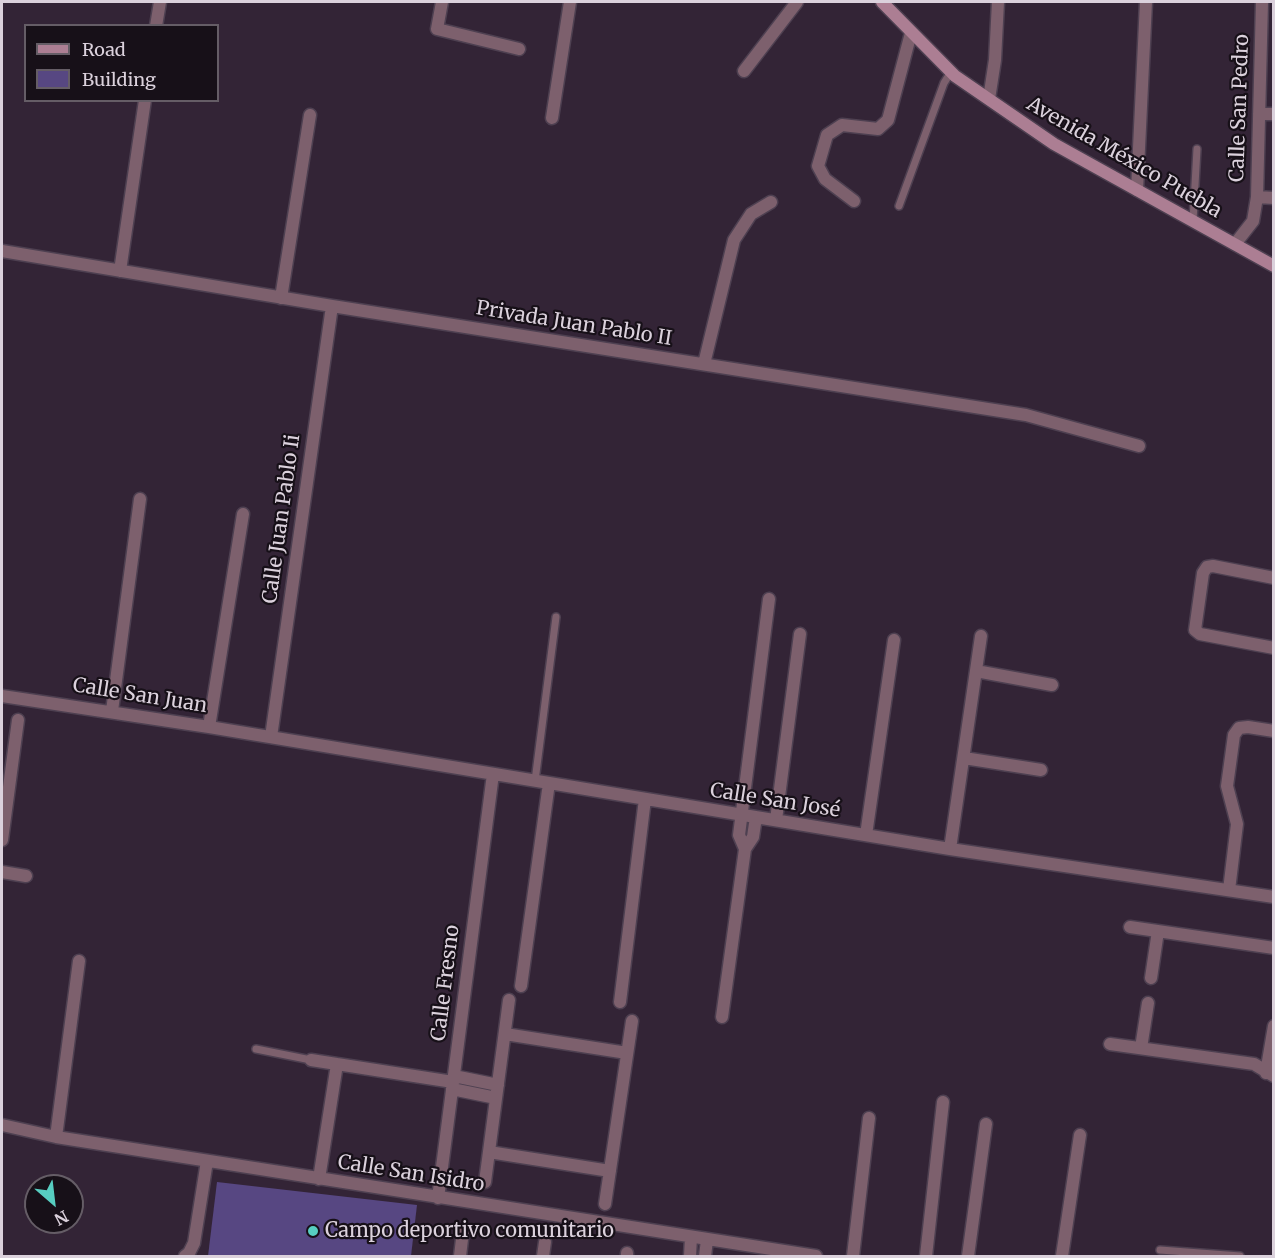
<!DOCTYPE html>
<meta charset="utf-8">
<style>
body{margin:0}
#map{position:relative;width:1275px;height:1258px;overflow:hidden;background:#332436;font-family:Merriweather,serif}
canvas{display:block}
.frame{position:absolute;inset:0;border:3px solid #dbd1dc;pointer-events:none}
.legend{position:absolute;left:24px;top:24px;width:195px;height:78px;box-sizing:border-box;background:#171018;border:2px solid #655d66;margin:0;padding:8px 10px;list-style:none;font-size:18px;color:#dbd1dc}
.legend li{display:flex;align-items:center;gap:12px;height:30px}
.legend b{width:30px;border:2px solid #655d66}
.north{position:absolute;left:24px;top:1174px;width:60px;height:60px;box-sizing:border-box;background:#171018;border:2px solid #655d66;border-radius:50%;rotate:152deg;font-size:16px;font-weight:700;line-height:24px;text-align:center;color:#dbd1dc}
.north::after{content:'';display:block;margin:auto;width:21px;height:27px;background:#57cec1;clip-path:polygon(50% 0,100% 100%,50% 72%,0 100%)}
</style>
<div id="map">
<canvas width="1275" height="1258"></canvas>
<div class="frame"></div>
<ul class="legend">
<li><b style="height:8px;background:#ac7e93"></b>Road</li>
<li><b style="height:16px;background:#574782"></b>Building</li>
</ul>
<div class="north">N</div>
</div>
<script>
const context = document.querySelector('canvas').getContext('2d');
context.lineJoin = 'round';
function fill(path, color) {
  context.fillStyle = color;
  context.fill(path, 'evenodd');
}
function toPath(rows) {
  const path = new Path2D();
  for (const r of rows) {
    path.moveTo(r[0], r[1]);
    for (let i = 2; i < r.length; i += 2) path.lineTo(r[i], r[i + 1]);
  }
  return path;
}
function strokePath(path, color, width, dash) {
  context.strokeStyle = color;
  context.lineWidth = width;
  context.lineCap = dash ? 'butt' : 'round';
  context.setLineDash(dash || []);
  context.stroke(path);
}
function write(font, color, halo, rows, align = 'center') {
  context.font = font + ' Merriweather,serif';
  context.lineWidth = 4.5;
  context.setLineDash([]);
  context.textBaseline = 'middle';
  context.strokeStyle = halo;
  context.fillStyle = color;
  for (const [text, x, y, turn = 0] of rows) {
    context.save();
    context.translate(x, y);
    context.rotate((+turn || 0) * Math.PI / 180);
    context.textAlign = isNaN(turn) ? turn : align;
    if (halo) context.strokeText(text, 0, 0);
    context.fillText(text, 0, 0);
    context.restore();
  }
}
const building = toPath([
 [217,1182,417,1205,411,1256,208,1256]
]);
const service = toPath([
 [899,206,944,83,951,72],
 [1193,221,1197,149],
 [535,781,556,617],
 [256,1049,311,1060],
 [1160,1250,1240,1256]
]);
const minor = toPath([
 [442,2,437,29,519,49],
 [156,26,160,2],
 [744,71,797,2],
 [989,99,995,60,998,2],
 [1259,114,1274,114],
 [552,118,570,2],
 [1137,190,1146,2],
 [1257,197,1274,198],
 [854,201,825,179,818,166,827,135,842,125,878,129,888,120,911,33],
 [1235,244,1253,221,1257,197,1262,2],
 [2,251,332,306,1026,415,1139,446],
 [120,271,145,100],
 [281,298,310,115],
 [704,364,734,240,751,214,771,202],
 [1274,578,1213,566,1207,567,1203,573,1195,630,1200,634,1274,648],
 [976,671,1052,685],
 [2,696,209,727,950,849,1274,897],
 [112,711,140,499],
 [209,727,243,514],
 [271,737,332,306],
 [964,758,1041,770],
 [776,820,800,634],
 [866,835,894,640],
 [2,840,18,720],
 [745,849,739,835,769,599],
 [950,849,981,636],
 [2,872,26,876],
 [1229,890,1237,824,1227,786,1234,735,1239,728,1248,727,1274,731],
 [1130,927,1274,948],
 [1151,978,1158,931],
 [521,986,549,783],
 [620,1002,645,799],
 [722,1017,745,849,753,837,756,817],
 [505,1034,627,1053],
 [1110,1044,1254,1064,1274,1076],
 [1141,1048,1148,1003],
 [311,1060,453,1082],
 [1266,1073,1274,1026],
 [454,1076,498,1085],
 [452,1089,496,1098],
 [2,1125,56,1137,816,1256],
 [56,1137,79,961],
 [489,1152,610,1171],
 [319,1179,337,1064],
 [485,1182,509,1000],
 [438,1198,493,774],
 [605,1204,632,1021],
 [185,1256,189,1253,194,1243,207,1161],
 [460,1256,463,1231],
 [543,1256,545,1242],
 [627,1256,627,1253],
 [690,1256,691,1237],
 [705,1256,707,1240],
 [853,1256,869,1118],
 [926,1256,943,1102],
 [968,1256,986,1124],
 [1062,1256,1080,1135]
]);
const secondary = toPath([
 [882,2,955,76,1054,144,1274,266]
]);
const markers = [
 [313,1231,6,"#57cec1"]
];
const streetNames = [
 ["Calle San Pedro",1240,108,-88],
 ["Avenida México Puebla",1124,158,30],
 ["Privada Juan Pablo II",574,324,9],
 ["Calle Juan Pablo Ii",282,519,-82],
 ["Calle San Juan",140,696,9],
 ["Calle San José",775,801,9],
 ["Calle Fresno",446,983,-83],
 ["Calle San Isidro",411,1174,9]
];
const poiNames = [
 ["Campo deportivo comunitario",325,1231]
];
fill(building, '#574782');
strokePath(service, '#4e4051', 10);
strokePath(minor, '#4e4051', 15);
strokePath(secondary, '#4e4051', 15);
strokePath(service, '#7d606d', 7);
strokePath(minor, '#7d606d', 12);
strokePath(secondary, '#ac7e93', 12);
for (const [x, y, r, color] of markers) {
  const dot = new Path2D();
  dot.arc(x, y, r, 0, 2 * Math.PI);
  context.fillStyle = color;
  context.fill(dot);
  strokePath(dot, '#171018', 2);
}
write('20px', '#dbd1dc', '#171018', streetNames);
write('20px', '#dbd1dc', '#171018', poiNames, 'left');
</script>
